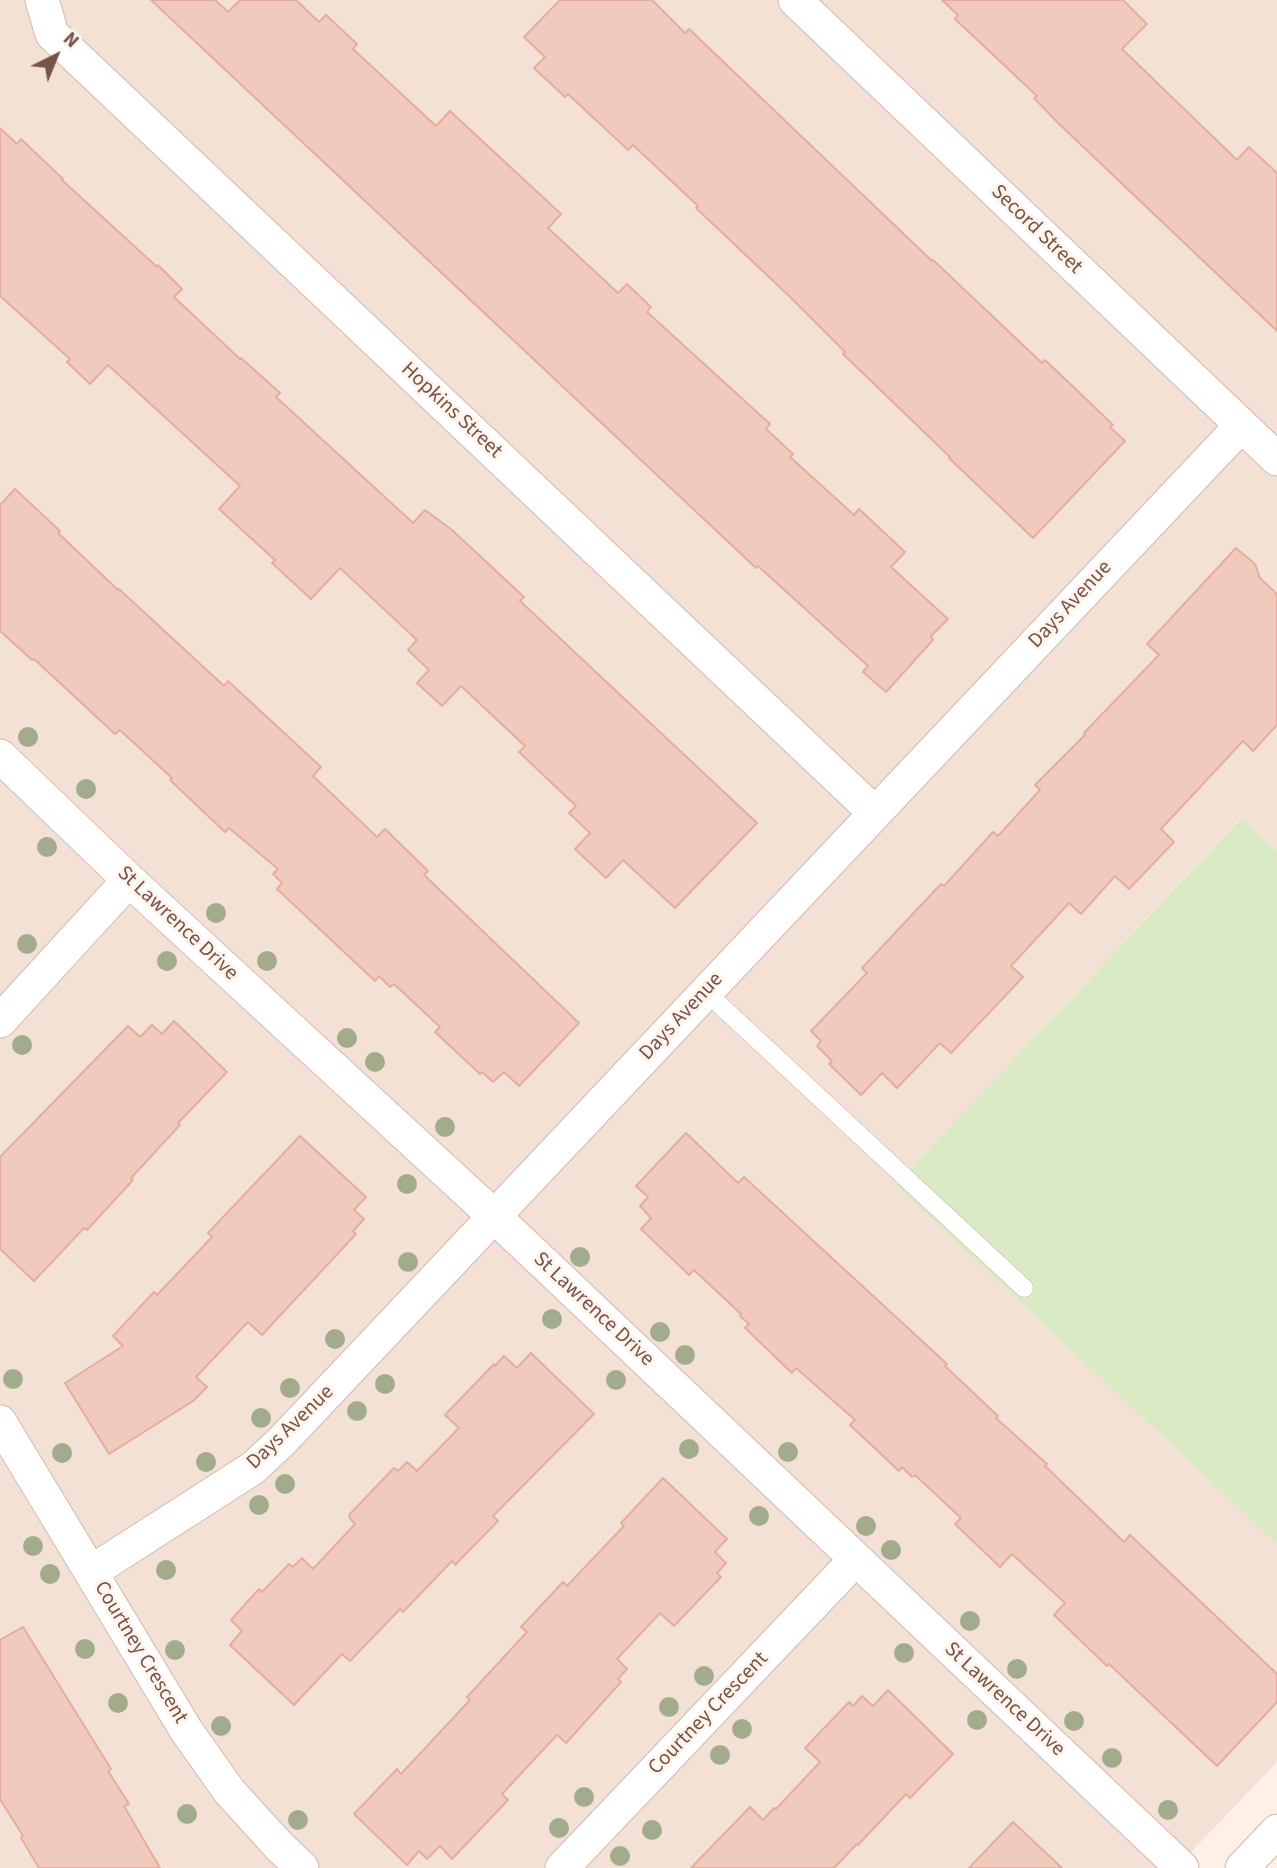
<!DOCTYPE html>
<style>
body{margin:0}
#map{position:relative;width:1277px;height:1868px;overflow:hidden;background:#fcf0e7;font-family:"Source Sans 3",sans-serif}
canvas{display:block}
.north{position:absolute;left:21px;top:21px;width:70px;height:70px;-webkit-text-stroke:5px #fff5ed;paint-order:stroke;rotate:43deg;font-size:19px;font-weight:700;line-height:28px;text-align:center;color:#76534b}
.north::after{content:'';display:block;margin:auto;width:24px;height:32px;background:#76534b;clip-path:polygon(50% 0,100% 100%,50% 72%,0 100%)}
</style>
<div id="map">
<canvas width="1277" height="1868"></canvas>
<div class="north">N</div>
</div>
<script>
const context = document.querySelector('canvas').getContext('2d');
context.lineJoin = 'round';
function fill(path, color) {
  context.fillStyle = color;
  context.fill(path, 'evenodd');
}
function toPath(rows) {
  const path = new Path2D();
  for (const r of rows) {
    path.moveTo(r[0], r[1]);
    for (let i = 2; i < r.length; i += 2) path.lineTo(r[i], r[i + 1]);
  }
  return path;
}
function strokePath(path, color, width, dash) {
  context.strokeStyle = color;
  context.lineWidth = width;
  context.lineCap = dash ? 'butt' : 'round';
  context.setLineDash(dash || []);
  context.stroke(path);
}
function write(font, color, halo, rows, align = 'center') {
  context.font = font + ' "Source Sans 3",sans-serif';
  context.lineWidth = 6;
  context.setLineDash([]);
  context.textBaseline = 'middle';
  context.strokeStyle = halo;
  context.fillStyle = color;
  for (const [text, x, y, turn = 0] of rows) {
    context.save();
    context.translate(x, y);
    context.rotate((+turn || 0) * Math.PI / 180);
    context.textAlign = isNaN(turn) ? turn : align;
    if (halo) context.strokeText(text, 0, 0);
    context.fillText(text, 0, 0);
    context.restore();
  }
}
const residential = toPath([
 [0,0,1277,0,1277,851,1240,818,895,1185,1277,1544,1277,1762,1176,1868,0,1868]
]);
const green = toPath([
 [1241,818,1277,851,1277,1544,895,1185]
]);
const building = toPath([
 [151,0,215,0,228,12,240,0,296,0,319,22,326,15,357,44,353,49,436,126,450,111,561,214,548,228,618,293,627,284,651,307,647,312,770,424,766,429,793,454,790,457,854,515,859,509,905,552,891,567,948,619,931,636,933,640,886,692,863,672,868,666,758,566,756,568,151,0],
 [560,0,652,0,685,33,689,29,932,261,933,260,1042,363,1045,360,1085,398,1113,425,1110,427,1125,441,1033,538,949,458,950,457,843,354,845,352,788,295,696,208,698,206,633,145,628,150,568,94,565,97,534,68,545,57,524,37,560,0],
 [942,0,1123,0,1147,24,1122,49,1237,160,1249,147,1277,173,1277,331,1057,122,1034,98,1037,96,955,19,958,15,942,0],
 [0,128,17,144,21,139,63,179,62,180,157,267,158,265,182,289,174,297,240,359,241,358,280,393,276,397,413,523,425,510,452,530,524,597,520,601,757,823,675,908,623,860,606,878,575,849,590,833,569,813,576,806,519,752,525,746,461,686,442,706,417,683,429,670,408,650,417,640,340,568,311,599,272,563,275,560,219,509,240,486,108,365,90,384,67,362,70,359,0,296,0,128],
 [15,489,60,531,58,533,118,590,119,589,224,686,228,681,321,767,313,776,377,837,385,829,428,871,424,875,579,1023,519,1086,504,1072,493,1082,482,1072,480,1074,435,1032,440,1027,394,984,390,987,379,976,375,981,277,889,282,883,273,874,278,869,229,828,225,832,170,780,172,778,120,730,115,734,34,659,32,660,0,631,0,505,15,489],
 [1236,548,1255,564,1260,578,1277,594,1277,725,1253,751,1243,741,1161,829,1174,842,1129,889,1115,876,1081,914,1069,903,1011,966,1023,977,951,1053,940,1043,897,1088,882,1073,861,1095,829,1064,832,1061,817,1046,821,1041,811,1031,867,973,862,968,941,884,944,886,993,832,998,836,1040,790,1035,785,1085,735,1084,733,1159,655,1147,644,1236,548],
 [174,1021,227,1072,178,1123,180,1125,131,1178,133,1180,87,1230,84,1228,34,1281,0,1249,0,1157,128,1026,140,1037,152,1025,162,1034,174,1021],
 [686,1133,738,1183,744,1177,947,1364,945,1366,998,1416,996,1418,1047,1464,1045,1466,1124,1542,1130,1535,1277,1674,1277,1702,1217,1766,1109,1664,1107,1666,1054,1615,1065,1603,1012,1554,1000,1567,955,1524,961,1518,915,1475,912,1477,902,1467,899,1471,850,1425,855,1420,796,1368,792,1373,745,1328,749,1324,740,1316,741,1314,694,1270,689,1275,641,1229,651,1218,640,1206,648,1197,636,1186,686,1133],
 [300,1136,366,1197,354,1210,364,1219,353,1231,356,1234,262,1335,248,1322,196,1377,207,1387,193,1401,109,1454,65,1383,123,1346,113,1336,154,1292,157,1295,212,1237,208,1233,300,1136],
 [531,1353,594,1414,493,1516,498,1521,455,1565,452,1561,403,1612,400,1609,350,1661,342,1654,294,1705,230,1645,242,1631,231,1620,259,1589,262,1592,289,1564,293,1567,302,1558,313,1569,355,1524,349,1517,350,1514,394,1468,398,1471,407,1462,417,1471,459,1428,445,1415,494,1364,495,1366,504,1356,517,1368,531,1353],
 [663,1478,727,1539,715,1552,726,1563,717,1573,721,1577,674,1626,660,1613,617,1659,627,1669,618,1679,621,1682,566,1743,557,1735,502,1794,508,1800,452,1859,440,1846,427,1859,419,1851,407,1865,354,1814,397,1769,401,1774,470,1700,467,1697,527,1632,521,1627,563,1582,567,1586,624,1526,621,1523,663,1478],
 [23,1627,111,1769,108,1771,129,1804,124,1806,160,1868,39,1868,21,1838,23,1836,0,1799,0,1640,23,1627],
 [888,1690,953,1754,910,1798,906,1794,858,1845,857,1844,834,1868,691,1868,750,1807,763,1820,774,1808,776,1809,820,1762,805,1748,849,1702,853,1706,862,1696,873,1706,888,1690],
 [1013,1822,1062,1868,969,1868,1013,1822]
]);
const service = toPath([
 [706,992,1024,1288]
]);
const minor = toPath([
 [42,0,52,34,875,813],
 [795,0,1277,459],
 [0,756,129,880,494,1216,1182,1868],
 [0,1021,129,880],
 [0,1422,186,1730,229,1791,279,1846,302,1868],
 [91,1572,253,1468,281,1442,1241,426],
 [562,1868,856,1559],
 [1242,1868,1277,1831]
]);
const trees = [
 [28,737],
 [86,789],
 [47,847],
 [216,913],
 [27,944],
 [167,961],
 [267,961],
 [347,1038],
 [22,1045],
 [375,1062],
 [445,1127],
 [407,1184],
 [580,1257],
 [408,1262],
 [552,1319],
 [660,1332],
 [335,1339],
 [685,1355],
 [13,1379],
 [616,1380],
 [385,1384],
 [290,1388],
 [357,1411],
 [261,1418],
 [689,1449],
 [788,1452],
 [62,1453],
 [206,1462],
 [285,1484],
 [259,1505],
 [759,1516],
 [866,1526],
 [33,1546],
 [891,1550],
 [166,1570],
 [50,1574],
 [970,1621],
 [85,1649],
 [175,1650],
 [904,1653],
 [1017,1669],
 [704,1676],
 [118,1703],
 [669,1707],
 [977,1720],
 [1074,1721],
 [221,1726],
 [742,1729],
 [720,1755],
 [1112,1758],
 [584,1797],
 [1168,1810],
 [187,1814],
 [298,1820],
 [559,1828],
 [652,1830],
 [620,1856]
];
const streetNames = [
 ["Secord Street",1036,230,44],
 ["Hopkins Street",451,411,43],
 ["Days Avenue",1071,605,-47],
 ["St Lawrence Drive",177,924,43],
 ["Days Avenue",682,1017,-47],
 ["St Lawrence Drive",593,1310,43],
 ["Days Avenue",291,1428,-44],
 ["Courtney Crescent",140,1653,59],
 ["St Lawrence Drive",1004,1700,43],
 ["Courtney Crescent",709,1714,-46]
];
fill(residential, '#f4e1d5');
fill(green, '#daeac5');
fill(building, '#f1cabe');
strokePath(building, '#e4ad9f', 2);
strokePath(service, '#d0b8af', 19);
strokePath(minor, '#d0b8af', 35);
strokePath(service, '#fff', 18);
strokePath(minor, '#fff', 33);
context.fillStyle = '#a2ac8c';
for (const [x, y] of trees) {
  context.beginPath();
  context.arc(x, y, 10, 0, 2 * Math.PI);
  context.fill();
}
write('21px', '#76534b', '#fff5ed', streetNames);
</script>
